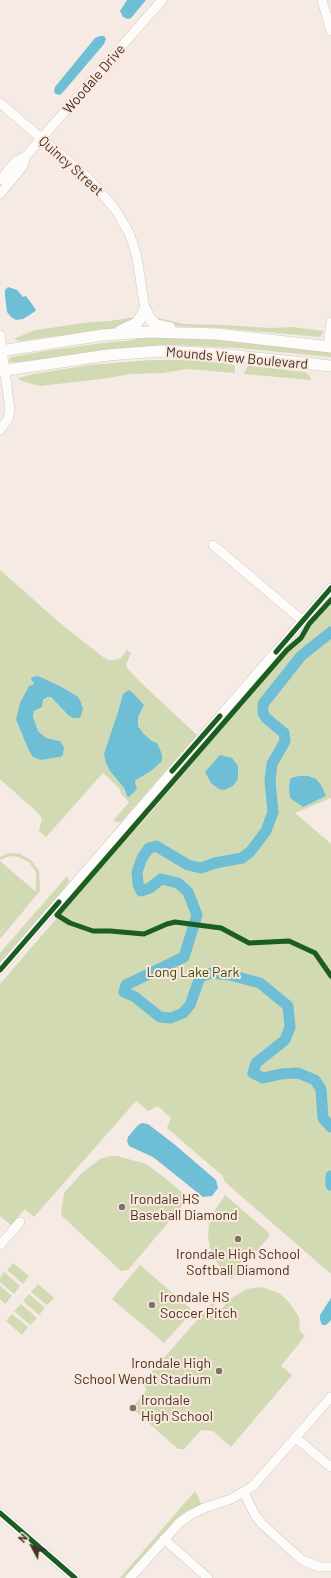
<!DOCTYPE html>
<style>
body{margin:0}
#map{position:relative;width:331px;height:1578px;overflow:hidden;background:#f5eae4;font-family:Barlow,sans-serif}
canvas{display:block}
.north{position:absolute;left:12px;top:1526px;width:40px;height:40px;-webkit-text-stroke:3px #fde9dc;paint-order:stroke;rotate:311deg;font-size:11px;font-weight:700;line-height:16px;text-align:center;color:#3f332a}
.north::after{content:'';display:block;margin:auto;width:14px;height:18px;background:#3f332a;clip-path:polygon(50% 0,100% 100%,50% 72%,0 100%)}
</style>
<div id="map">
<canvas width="331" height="1578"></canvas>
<div class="north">N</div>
</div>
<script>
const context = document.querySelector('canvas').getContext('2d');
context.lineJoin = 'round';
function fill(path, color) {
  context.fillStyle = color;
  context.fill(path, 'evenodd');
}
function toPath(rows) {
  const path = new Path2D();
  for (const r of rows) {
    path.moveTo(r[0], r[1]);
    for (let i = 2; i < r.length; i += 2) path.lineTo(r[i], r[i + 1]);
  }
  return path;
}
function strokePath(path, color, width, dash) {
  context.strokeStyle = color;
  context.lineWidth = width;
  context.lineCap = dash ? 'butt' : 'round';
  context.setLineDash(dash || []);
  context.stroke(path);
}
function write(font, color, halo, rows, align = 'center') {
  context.font = font + ' Barlow,sans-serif';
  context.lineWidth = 4;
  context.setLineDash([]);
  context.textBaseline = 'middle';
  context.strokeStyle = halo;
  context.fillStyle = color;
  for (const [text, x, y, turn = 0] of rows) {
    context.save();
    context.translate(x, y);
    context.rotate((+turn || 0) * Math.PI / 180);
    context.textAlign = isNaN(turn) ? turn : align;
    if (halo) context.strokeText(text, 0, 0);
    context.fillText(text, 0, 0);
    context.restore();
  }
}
const green = toPath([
 [136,317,136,318,122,327,28,340,19,341,14,339,35,330,50,328,84,323,110,321],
 [154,317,183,324,223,325,271,328,292,327,324,331,320,337,220,328,172,326,164,325],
 [135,337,174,337,249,342,331,351,331,357,239,348,173,345,19,362,10,362,9,359,11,357,52,350,103,343,135,340],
 [151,360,194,360,230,364,235,366,235,373,188,369,163,373,131,374,102,379,40,386,29,383,19,380,19,378,34,374,90,365],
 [249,366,305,372,310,376,311,380,244,374,247,367],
 [0,570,61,624,103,657,109,660,115,660,121,658,127,650,131,653,126,664,128,669,139,681,197,735,122,821,119,822,113,821,129,802,122,795,119,788,103,773,46,837,39,831,42,819,38,813,0,779],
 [49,681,60,686,77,696,69,716,51,697,47,697,43,701,38,709,34,711,33,717,38,731,46,738,60,741,64,747,63,755,60,757,41,760,33,757,29,751,16,721,35,682],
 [133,693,135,696,138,726,144,734,152,741,157,743,162,754,151,771,136,780,135,782,137,789,129,797,125,793,124,788,110,771,118,712,123,694],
 [331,604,331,798,295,813,331,844,331,1274,225,1182,223,1176,167,1128,171,1118,158,1106,148,1111,136,1101,34,1217,25,1209,11,1225,0,1216,0,984,119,846,147,817,284,654,300,642,309,628],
 [9,853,20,854,31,860,39,871,40,891,0,939,0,933,5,927,0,932,0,861,35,891,36,890,36,872,29,862,19,857,9,856,0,860,0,857],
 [67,876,69,881,67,886,0,963,0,953],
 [109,1156,117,1156,146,1164,161,1175,189,1198,128,1270,121,1271,61,1215,64,1193,82,1173,100,1159],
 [225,1195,268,1232,269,1237,232,1279,224,1272,215,1260,210,1247,208,1237,209,1225,213,1213],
 [13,1263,29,1276,23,1284,7,1270],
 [140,1265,193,1311,164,1343,112,1299],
 [4,1272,20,1286,14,1294,0,1282,0,1278],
 [38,1284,54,1298,47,1305,31,1292],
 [0,1286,12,1296,5,1304,0,1299],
 [262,1287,279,1293,289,1302,299,1317,300,1331,305,1336,281,1366,292,1375,231,1447,213,1431,201,1430,184,1449,178,1449,132,1408,146,1391,146,1388,141,1384,212,1303,220,1310,233,1297,247,1289],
 [29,1294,45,1308,39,1315,23,1301],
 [21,1304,37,1318,30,1325,14,1311],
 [12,1314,28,1327,22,1335,6,1321],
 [195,1491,202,1505,187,1511,177,1519,124,1578,120,1578]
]);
const water = toPath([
 [127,0,146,0,131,18,128,19,123,17,120,11],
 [100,36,104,36,106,39,104,44,64,91,60,95,56,94,54,92,55,87,95,38],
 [8,287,17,290,23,297,26,296,34,307,36,310,34,312,23,319,16,320,11,317,7,312,5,296,5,290],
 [38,676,60,686,77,696,80,700,83,709,80,718,74,718,69,716,51,697,47,697,43,700,42,707,34,711,33,717,38,731,46,738,60,741,64,747,63,755,60,757,41,760,33,757,29,751,16,720,20,703,29,686,33,685,34,682,31,680,32,677],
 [129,690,133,693,144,705,138,717,138,726,144,734,152,741,157,743,162,754,162,761,151,771,136,780,135,782,137,789,129,797,127,796,124,788,110,771,106,763,104,754,118,712,123,694],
 [220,755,232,758,238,766,238,779,233,786,224,790,219,789,211,783,205,772],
 [299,776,308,776,316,779,321,785,326,796,303,807,290,798,289,789,290,780,291,778],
 [142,1123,148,1124,174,1144,216,1180,218,1188,212,1196,203,1197,153,1157,129,1146,127,1141,128,1137,138,1125],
 [331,1298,331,1320,326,1325,322,1325,320,1320,320,1315]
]);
const river = toPath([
 [331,632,301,656,263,704,263,713,266,718,284,733,285,741,272,764,270,781,273,812,266,831,250,852,242,858,215,863,201,868,188,865,156,846,149,848,142,858,137,872,138,884,141,891,150,888,161,879,178,883,188,892,197,915,184,957,126,985,124,992,135,997,160,1017,171,1018,183,1013,190,1005,200,977,211,973,230,975,260,983,288,1006,290,1027,285,1040,256,1063,253,1073,263,1078,281,1074,298,1073,315,1080,321,1089,323,1118,331,1127],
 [331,1176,331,1185]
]);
const minor = toPath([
 [322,0,331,31],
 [0,103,89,179,115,209,129,233,133,244,137,258,145,309],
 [0,180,16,161,26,156,162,0],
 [0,194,23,166,25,158],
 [0,335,10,410,8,419,0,430],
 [328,346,331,322],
 [213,545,303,621],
 [0,970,331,588],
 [0,1245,20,1222],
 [296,1438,331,1467],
 [244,1493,255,1515,262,1524,302,1560,319,1567,331,1567],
 [0,1513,75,1578],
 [164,1539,208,1578],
 [130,1578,180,1522,190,1515,204,1508,231,1499,253,1486,331,1397]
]);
const major = toPath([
 [145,309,150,319,156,325,170,328],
 [120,331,137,323,142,315,145,309],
 [0,351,103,335,149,332,217,334,331,347],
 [0,371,108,355,160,351,219,354,331,366]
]);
const cycleway = toPath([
 [331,600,309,624,301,638,287,650,57,915,70,923,93,931,110,931,144,934,167,924,175,922,221,928,249,943,289,941,315,953,331,976],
 [276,652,331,588],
 [172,771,220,716],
 [0,970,59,902],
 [0,1513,75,1578]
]);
const markers = [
 [122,1207,4,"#7f736b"],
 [238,1239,4,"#7f736b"],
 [152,1305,4,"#7f736b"],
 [219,1371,4,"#7f736b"],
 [133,1408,4,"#7f736b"]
];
const streetNames = [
 ["Woodale Drive",94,79,-49],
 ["Quincy Street",71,166,42],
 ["Mounds View Boulevard",237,358,5]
];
const parkNames = [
 ["Long Lake Park",193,972]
];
const poiNames = [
 ["Irondale HS",130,1199],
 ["Baseball Diamond",130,1215],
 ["Irondale High School",238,1254,"center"],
 ["Softball Diamond",238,1270,"center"],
 ["Irondale HS",160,1297],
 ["Soccer Pitch",160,1313],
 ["Irondale High",211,1363,"right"],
 ["School Wendt Stadium",211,1379,"right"],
 ["Irondale",141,1400],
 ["High School",141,1416]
];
fill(green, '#d1dab3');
fill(water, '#6ebed5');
strokePath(river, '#6ebed5', 11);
strokePath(minor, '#d2c8c0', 10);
strokePath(major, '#d2c8c0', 12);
strokePath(minor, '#fefcfb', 9);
strokePath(major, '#fefcfb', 11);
strokePath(cycleway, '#1b5e20', 5);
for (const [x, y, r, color] of markers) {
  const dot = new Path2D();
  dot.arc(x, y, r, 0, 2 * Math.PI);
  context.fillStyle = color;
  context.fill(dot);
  strokePath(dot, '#fde9dc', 1.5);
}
write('14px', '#3f332a', '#fde9dc', streetNames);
write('14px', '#384a0d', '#fde9dc', parkNames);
write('14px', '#3f332a', '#fde9dc', poiNames, 'left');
</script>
